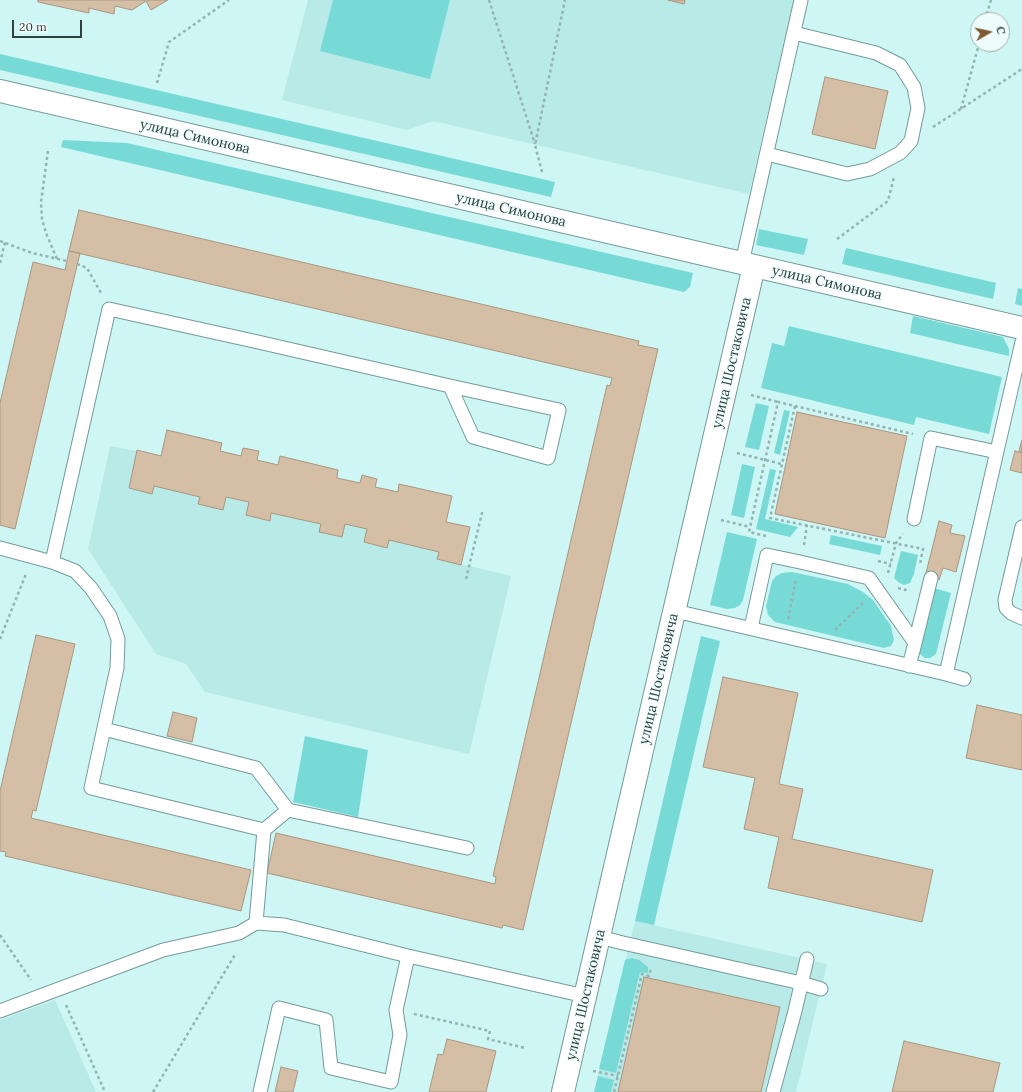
<!DOCTYPE html>
<html>
<head>
<meta charset="utf-8">
<style>
  body { margin:0 }
  #map { position:relative; width:1022px; height:1092px; overflow:hidden; background:#cdf6f4; font-family:Lora,serif }
  canvas { display:block }
  .north { position:absolute; left:970px; top:12px; width:40px; height:40px; box-sizing:border-box; background:#eefdfc; border:1px solid #a2b1b0; border-radius:50%; rotate:81deg; font-size:11px; font-weight:700; line-height:16px; text-align:center; color:#30403f }
  .north::after { content:''; display:block; margin:auto; width:14px; height:18px; background:#7b5a31; clip-path:polygon(50% 0,100% 100%,50% 72%,0 100%) }
  .scale { position:absolute; left:12px; top:20px; width:70px; height:18px; box-sizing:border-box; border:2px solid #30403f; border-top:0; padding-left:5px; font-size:12px; line-height:14px; white-space:nowrap; color:#30403f; -webkit-text-stroke:3px #eefdfc; paint-order:stroke }
</style>
</head>
<body>
<div id="map">
<canvas width="1022" height="1092"></canvas>
<div class="north">С</div>
<div class="scale">20 m</div>
</div>
<script>
const context = document.querySelector('canvas').getContext('2d');
context.lineJoin = 'round';
function fill(path, color) { context.fillStyle = color; context.fill(path, 'evenodd'); }
const poly = rows => new Path2D(rows.map(r => 'M' + r).join(''));
function stroke(path, color, width, dash) { context.strokeStyle = color; context.lineWidth = width; context.lineCap = dash ? 'butt' : 'round'; context.setLineDash(dash || []); context.stroke(path); }
function label(font, color, halo, rows, align = 'center') {
  context.font = font + ' Lora,serif'; context.lineWidth = 3; context.setLineDash([]); context.textBaseline = 'middle'; context.strokeStyle = halo; context.fillStyle = color; for (const [text, x, y, turn = 0] of rows) {
    context.save(); context.translate(x, y); context.rotate((+turn || 0) * Math.PI / 180); context.textAlign = isNaN(turn) ? turn : align; if (halo) context.strokeText(text, 0, 0); context.fillText(text, 0, 0); context.restore();
  }
}
const built = poly([
  [308,0,794,0,749,194,433,121,407,130,282,100],
  [167,430,222,443,220,451,241,456,243,448,259,451,257,460,278,465,280,456,338,470,337,478,360,483,362,475,377,479,375,487,397,492,399,484,452,496,446,522,470,527,461,564,511,576,469,754,205,692,186,664,156,654,88,549,110,446,161,456],
  [635,921,827,964,796,1092,594,1092],
  [55,1000,96,1092,0,1092,0,1020]
]);
const green = poly([
  [333,0,450,0,430,79,320,51],
  [0,54,555,182,551,197,0,70],
  [63,140,127,143,693,273,690,287,684,292,61,147],
  [759,229,808,239,804,255,756,245],
  [846,248,996,283,993,299,842,264],
  [1018,288,1022,289,1022,306,1015,304],
  [913,316,1003,337,1009,349,1009,356,910,333],
  [789,326,1002,377,989,434,916,417,914,425,761,388,772,343,784,346],
  [756,403,769,406,759,450,745,447],
  [784,410,790,411,780,455,774,453],
  [742,464,755,467,744,518,731,515],
  [770,469,776,470,765,519,798,527,790,537,756,529],
  [727,532,757,539,743,600,740,605,735,608,727,609,710,605],
  [831,535,882,546,880,555,829,544],
  [901,551,918,555,914,574,910,583,904,585,898,582,894,578],
  [792,572,848,584,863,592,873,600,891,626,894,640,891,646,884,648,775,622,768,615,766,606,772,581,776,576,782,573],
  [934,588,951,593,936,654,930,658,925,658,920,654,919,648],
  [701,636,720,641,654,925,635,921],
  [305,736,368,750,358,817,293,802],
  [632,958,639,960,648,967,648,973,640,972,616,1073,599,1069,625,960],
  [598,1076,614,1080,611,1092,594,1092]
]);
const building = poly([
  [38,0,168,0,151,10,146,1,132,10,115,6,114,14,89,8,89,13,38,2,38,0],
  [668,0,685,0,684,4,668,0],
  [825,77,888,91,875,149,812,134,825,77],
  [79,210,639,341,638,345,658,349,523,930,503,925,502,928,267,873,276,833,495,884,496,877,493,876,607,385,610,386,612,378,69,251,79,210],
  [69,251,80,253,15,529,0,525,0,403,33,262,65,270,69,251],
  [797,412,907,436,885,538,775,514,797,412],
  [167,430,222,443,220,451,241,456,243,448,259,451,257,460,278,465,280,456,338,470,337,478,360,483,362,475,377,479,375,487,398,492,399,484,452,496,446,522,470,527,461,565,437,559,439,552,389,540,387,548,364,542,367,529,345,524,342,537,319,532,321,524,271,513,270,521,246,515,249,502,226,497,223,510,198,504,200,497,154,486,152,494,129,488,137,450,161,456,167,430],
  [1022,440,1022,452,1019,451,1022,440],
  [1015,451,1022,453,1022,473,1010,470,1015,451],
  [939,521,952,525,950,533,965,536,956,572,943,568,939,580,925,577,939,521],
  [36,635,75,644,36,811,33,810,31,818,251,870,241,911,5,856,6,852,0,851,0,791,36,635],
  [723,677,798,693,779,784,803,789,792,839,933,870,922,922,768,888,779,837,744,829,755,778,703,767,723,677],
  [977,705,1022,715,1022,770,966,758,977,705],
  [173,712,197,718,192,742,167,736,173,712],
  [644,977,780,1007,761,1092,618,1092,644,977],
  [447,1039,496,1051,486,1092,429,1092,438,1054,443,1055,447,1039],
  [904,1041,1000,1063,993,1092,892,1092,904,1041],
  [281,1067,298,1071,293,1092,275,1092,281,1067]
]);
const path = poly([
  [489,0,535,144],
  [985,20,991,0],
  [157,83,169,42,229,0],
  [961,109,979,44],
  [933,127,1022,69],
  [48,151,41,202,42,219,46,233,57,259],
  [542,172,535,145,565,0],
  [837,239,888,201,894,177],
  [0,241,32,253,67,261],
  [0,263,5,242],
  [77,264,87,268,101,293],
  [751,395,778,402],
  [795,406,770,518,923,549,920,564],
  [737,453,782,464],
  [721,520,750,527],
  [766,536,749,532,778,402,913,434],
  [804,545,807,525],
  [878,561,891,564],
  [888,573,896,543,903,534],
  [466,579,483,509],
  [898,588,905,590,909,588],
  [788,619,796,579],
  [835,630,863,603],
  [0,639,26,574],
  [0,935,31,980],
  [66,1005,105,1092],
  [414,1014,490,1031,488,1039,525,1048],
  [593,1071,618,1076],
  [153,1092,236,953],
  [614,1092,642,974,649,976,651,968]
]);
const service = poly([
  [767,154,847,174,870,169,900,153,911,141,918,108,914,87,900,65,876,53,794,33],
  [742,263,801,0],
  [914,519,931,438,997,452],
  [1022,527,1005,600,1006,608,1011,613,1022,618],
  [0,548,52,562,75,571,91,588,110,616,118,639,117,668,91,788,264,830],
  [52,562,109,309,258,342,450,386,559,410,548,458,473,437,450,386],
  [675,611,946,674,1022,342],
  [751,628,767,555,800,562,869,578,915,643,909,666],
  [915,643,931,578],
  [946,674,964,679],
  [104,729,256,768,288,810],
  [256,923,264,830,288,810,467,848],
  [599,937,623,943,801,983,821,989],
  [0,1011,163,950,239,933,256,923,284,925,408,956,585,996],
  [260,1092,279,1008,326,1020,331,1068,391,1082,400,1035,396,1010,408,956],
  [773,1092,795,1011,807,959]
]);
const minor = poly([
  [0,91,1022,328],
  [563,1092,754,266]
]);
const streetNames = [
  ["улица Симонова",195,137,13],
  ["улица Симонова",511,210,13],
  ["улица Симонова",827,283,13],
  ["улица Шостаковича",732,363,-77],
  ["улица Шостаковича",659,679,-77],
  ["улица Шостаковича",586,995,-77]
];
fill(built, '#b8eae8');
fill(green, '#78dad7');
fill(building, '#d4bea6');
stroke(building, '#ab967e', 1);
stroke(service, '#759b99', 15);
stroke(minor, '#759b99', 24);
stroke(path, '#94b4b2', 2.5, [3, 3]);
stroke(service, '#fff', 13);
stroke(minor, '#fff', 22);
label('14px', '#30403f', '#eefdfc', streetNames);
</script>
</body>
</html>
